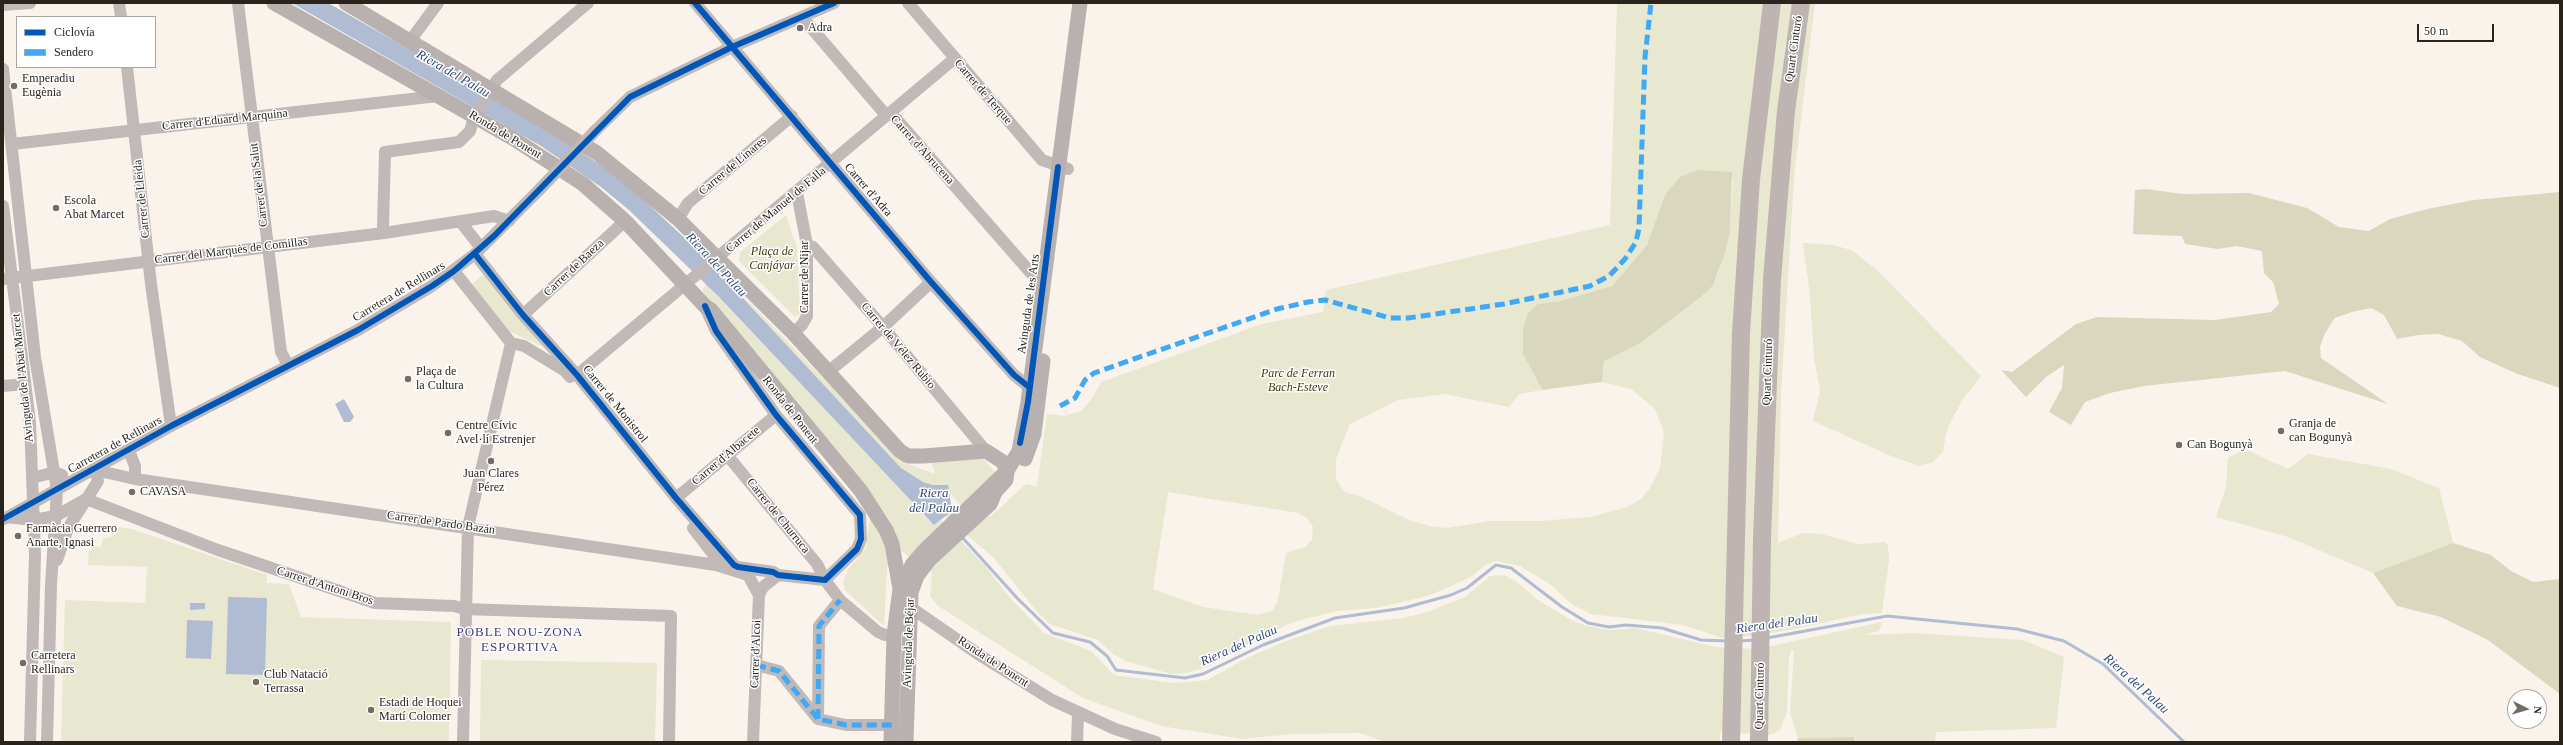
<!DOCTYPE html>
<html>
<head>
<meta charset="utf-8">
<style>
  body { margin:0 }
  #map { position:relative; width:2563px; height:745px; overflow:hidden; background:#f9f3ec; font-family:"Times New Roman",serif }
  canvas { display:block }
  .frame { position:absolute; inset:0; border:4px solid #29231b; pointer-events:none }
  .legend { position:absolute; left:16px; top:16px; width:140px; height:52px; box-sizing:border-box; background:#fff; border:1px solid #a9a7a4; margin:0; padding:5px 7px; list-style:none; font-size:12px; color:#29231b }
  .legend li { display:flex; align-items:center; gap:8px; height:20px }
  .legend b { width:20px; border:1px solid #a9a7a4 }
  .north { position:absolute; left:2507px; top:689px; width:40px; height:40px; box-sizing:border-box; background:#fff; border:1px solid #a9a7a4; border-radius:50%; rotate:95deg; font-size:11px; font-weight:700; line-height:16px; text-align:center; color:#29231b }
  .north::after { content:''; display:block; margin:auto; width:14px; height:18px; background:#726c64; clip-path:polygon(50% 0,100% 100%,50% 72%,0 100%) }
  .scale { position:absolute; left:2417px; top:24px; width:77px; height:18px; box-sizing:border-box; border:2px solid #29231b; border-top:0; padding-left:5px; font-size:12px; line-height:14px; white-space:nowrap; color:#29231b; -webkit-text-stroke:3px #fff; paint-order:stroke }
</style>
</head>
<body>
<div id="map">
<canvas width="2563" height="745"></canvas>
<div class="frame"></div>
<ul class="legend">
<li><b style="height:5px;background:#0057b8"></b>Ciclovía</li>
<li><b style="height:5px;background:#3fa9f5"></b>Sendero</li>
</ul>
<div class="north">N</div>
<div class="scale">50 m</div>
</div>
<script>
const context = document.querySelector('canvas').getContext('2d');
context.lineJoin = 'round';
function fill(path, color) { context.fillStyle = color; context.fill(path, 'evenodd'); }
const poly = rows => new Path2D(rows.map(r => 'M' + r).join(''));
function stroke(path, color, width, dash) { context.strokeStyle = color; context.lineWidth = width; context.lineCap = dash ? 'butt' : 'round'; context.setLineDash(dash || []); context.stroke(path); }
function label(font, color, halo, rows, align = 'center') {
  context.font = font + ' "Times New Roman",serif'; context.lineWidth = 3; context.setLineDash([]); context.textBaseline = 'middle'; context.strokeStyle = halo; context.fillStyle = color; for (const [text, x, y, turn = 0] of rows) {
    context.save(); context.translate(x, y); context.rotate((+turn || 0) * Math.PI / 180); context.textAlign = isNaN(turn) ? turn : align; if (halo) context.strokeText(text, 0, 0); context.fillText(text, 0, 0); context.restore();
  }
}
const green = poly([
  [1617,3,1815,3,1794,177,1781,395,1778,543,1803,533,1821,534,1858,544,1885,542,1888,546,1889,560,1882,613,1863,614,1784,631,1726,639,1683,625,1591,614,1573,605,1551,585,1520,566,1496,561,1487,564,1469,578,1428,596,1376,608,1338,611,1304,619,1286,625,1204,668,1186,673,1171,674,1126,661,1113,654,1098,640,1050,624,1039,614,993,557,945,516,952,511,951,504,990,517,1026,484,1037,487,1047,414,1064,416,1081,411,1091,400,1101,382,1262,324,1323,312,1326,290,1610,225],
  [1733,178,1730,232,1717,277,1701,297,1639,344,1604,361,1602,382,1631,389,1655,409,1664,432,1660,468,1650,488,1641,499,1627,507,1591,517,1540,521,1490,521,1447,528,1430,526,1409,520,1360,496,1344,492,1336,478,1336,459,1350,424,1398,400,1445,394,1509,407,1519,394,1542,390,1523,354,1538,304,1560,301,1612,286,1647,245,1665,195],
  [1168,492,1299,513,1307,518,1313,527,1312,540,1305,547,1286,553,1278,600,1273,610,1258,615,1203,607,1153,589],
  [786,215,797,248,800,314,795,317,739,261,740,252],
  [1803,243,1833,245,1851,250,1876,269,1981,376,1963,399,1952,419,1946,433,1943,452,1933,462,1919,466,1891,456,1813,421,1820,390,1814,357,1810,296],
  [484,274,544,347,506,330,472,284],
  [706,284,934,525,941,520,986,567,1010,598,1044,633,1091,651,1114,675,1174,683,1207,680,1247,658,1286,641,1330,626,1403,618,1427,612,1465,597,1490,576,1504,575,1517,582,1535,598,1573,621,1587,626,1609,630,1635,628,1716,647,1758,649,1882,622,1879,631,1863,635,1915,633,2023,640,2064,657,2056,728,1936,732,1935,742,1854,742,1854,737,1798,738,1790,713,1794,651,1792,650,1789,657,1787,712,1780,730,1770,735,1720,732,1720,742,1384,742,1360,733,1290,734,1243,739,1161,726,1083,698,938,606,930,596,932,573,901,551,887,517,772,372,706,296,702,290],
  [734,286,905,463,935,474,932,463,982,458,995,472,990,480,969,500,961,505,949,492,947,485,933,485,923,482,901,468,773,330],
  [2245,449,2288,469,2308,454,2391,469,2439,488,2453,543,2373,573,2288,537,2216,517,2226,487,2228,458],
  [870,516,879,522,893,566,887,567,884,626,845,590,843,583,848,570,866,548],
  [109,526,132,529,267,575,267,583,289,584,301,617,451,622,449,742,61,742,65,600,145,603,147,567,88,565,89,551,92,550,92,546,101,547,103,539,113,536],
  [481,660,657,663,655,742,480,742]
]);
const forest = poly([
  [1698,170,1732,172,1730,232,1724,256,1713,285,1701,297,1639,344,1604,361,1602,382,1542,390,1523,354,1523,329,1528,313,1538,304,1560,301,1612,286,1647,245,1665,195,1680,177],
  [2147,189,2182,194,2249,193,2307,208,2339,227,2369,231,2390,219,2427,209,2474,200,2560,192,2560,388,2515,373,2480,357,2462,341,2438,334,2418,335,2397,339,2384,315,2371,308,2352,312,2335,318,2325,333,2320,347,2321,358,2388,404,2285,371,2144,386,2110,393,2085,402,2071,425,2049,412,2062,388,2064,365,2046,377,2026,397,2001,370,2012,372,2076,324,2097,317,2215,320,2271,312,2279,304,2273,282,2264,273,2262,251,2237,246,2218,249,2185,244,2182,236,2133,234,2135,190],
  [2453,543,2491,555,2511,571,2533,582,2560,579,2560,694,2488,640,2441,617,2397,606,2373,573],
  [1854,737,1854,742,1797,742,1798,738]
]);
const water = poly([
  [292,3,328,3,530,118,620,178,703,255,901,468,923,482,933,485,948,485,952,511,934,525,718,296,629,210,601,187,541,146],
  [344,399,354,417,350,422,344,422,335,404],
  [228,597,267,598,265,675,226,674],
  [190,603,205,603,205,609,190,610],
  [187,620,213,621,211,659,186,658]
]);
const stream = poly([
  [961,536,1018,599,1053,633,1090,642,1107,656,1116,670,1185,678,1203,674,1263,645,1335,618,1404,608,1451,595,1467,588,1496,565,1511,568,1562,607,1588,623,1609,627,1626,625,1662,628,1701,640,1728,641],
  [1767,638,1887,616,2017,629,2064,641,2103,664,2184,742],
  [1740,641,1754,640]
]);
const minor = poly([
  [119,3,121,17],
  [238,3,281,352,288,365],
  [695,3,931,282,1014,375,1029,387],
  [908,3,1042,160,1068,169],
  [3,5,30,3],
  [802,17,885,114,891,113,1030,272,1043,283],
  [410,41,438,3],
  [127,67,151,284,171,426],
  [3,69,35,357,57,490,51,585,47,742],
  [595,131,630,97,732,47,834,3],
  [12,144,438,96],
  [3,206,30,422,35,554,30,742],
  [678,219,688,203,792,116],
  [460,221,481,248],
  [384,233,383,226,385,152,459,142,470,131,474,117,497,80,588,3],
  [807,245,813,247,883,327,986,451],
  [475,254,523,315,577,375,676,498,734,565,738,567,773,572,778,575,825,580,857,549,861,539,860,515,776,415,716,331,705,307],
  [454,271,511,343,524,346,565,371,570,377],
  [3,279,384,233,494,216,509,221],
  [523,315,625,221],
  [793,333,802,325,807,316,807,245,797,193],
  [828,372,883,327,931,282],
  [577,375,954,59],
  [3,386,25,384],
  [129,451,135,466,135,479],
  [727,455,817,564,825,580,840,600,878,632,885,635,894,635],
  [95,470,135,479,716,565,748,575,759,595],
  [32,478,55,472,62,475],
  [676,498,776,415],
  [6,517,33,520,56,516,86,499,218,550,375,603,454,606,465,609,671,616,669,742],
  [4,519,171,426,358,330,432,286,475,254,541,188],
  [693,528,723,567],
  [57,560,68,528,98,481,95,470],
  [907,602,910,607,981,656,1052,700,1115,729,1156,742],
  [756,665,779,671,818,719,846,725,892,725],
  [818,719,819,626,840,600],
  [463,742,468,527,511,343],
  [753,742,759,595,763,587,778,575],
  [1077,742,1078,714]
]);
const major = poly([
  [274,3,514,139,583,184,625,221,705,306,711,310,861,491,886,530,892,544,900,589],
  [346,3,597,153,678,219,793,333,900,451,908,456,924,456,986,451,1003,462,1007,471,1006,480,995,492,990,504,929,560,917,576,911,592,906,742],
  [1025,459,1034,434,1043,361],
  [891,742,894,635,900,589,912,565,924,551,1007,471,1019,451,1028,402,1080,3]
]);
const highway = poly([
  [1731,742,1741,333,1751,179,1772,3],
  [1759,742,1762,539,1772,279,1786,111,1801,3]
]);
const minorBridge = poly([
  [541,188,595,131]
]);
const quiet = poly([
  [1060,406,1075,398,1085,380,1094,373,1277,309,1308,302,1325,300,1390,318,1408,318,1504,304,1590,286,1609,276,1625,259,1636,242,1639,228,1645,57,1651,3],
  [756,665,779,671,818,719,846,725,892,725],
  [818,719,819,626,840,600]
]);
const cycleway = poly([
  [695,3,931,282,1014,375,1029,387],
  [475,254,523,315,577,375,676,498,734,565,738,567,773,572,778,575,825,580,857,549,861,539,860,515,776,415,716,331,705,306],
  [1020,443,1028,402,1058,167],
  [3,519,171,426,358,330,432,286,454,271,494,236,630,97,732,47,834,3]
]);
const markers = [
  [800,28,4,"#726c64"],
  [14,86,4,"#726c64"],
  [56,208,4,"#726c64"],
  [408,379,4,"#726c64"],
  [2281,431,4,"#726c64"],
  [448,433,4,"#726c64"],
  [2179,445,4,"#726c64"],
  [491,461,4,"#726c64"],
  [132,492,4,"#726c64"],
  [18,536,4,"#726c64"],
  [23,663,4,"#726c64"],
  [256,682,4,"#726c64"],
  [371,710,4,"#726c64"]
];
const poiNames = [
  ["Adra",808,28],
  ["Emperadiu",22,79],
  ["Eugènia",22,93],
  ["Escola",64,201],
  ["Abat Marcet",64,215],
  ["Plaça de",416,372],
  ["la Cultura",416,386],
  ["Granja de",2289,424],
  ["can Bogunyà",2289,438],
  ["Centre Cívic",456,426],
  ["Avel·lí Estrenjer",456,440],
  ["Can Bogunyà",2187,445],
  ["Juan Clares",491,474,"center"],
  ["Pérez",491,488,"center"],
  ["CAVASA",140,492],
  ["Farmàcia Guerrero",26,529],
  ["Anarte, Ignasi",26,543],
  ["Carretera",31,656],
  ["Rellinars",31,670],
  ["Club Natació",264,675],
  ["Terrassa",264,689],
  ["Estadi de Hoquei",379,703],
  ["Martí Colomer",379,717]
];
const streetNames = [
  ["Quart Cinturó",1794,49,-82],
  ["Carrer de Terque",983,92,49],
  ["Carrer d'Eduard Marquina",225,120,-6],
  ["Ronda de Ponent",505,135,31],
  ["Carrer d'Abrucena",922,150,48],
  ["Carrer de Linares",733,166,-40],
  ["Carrer de la Salut",259,185,-97],
  ["Carrer d'Adra",868,190,49],
  ["Carrer de Lleida",142,199,-96],
  ["Carrer de Manuel de Falla",776,210,-40],
  ["Carrer del Marquès de Comillas",231,251,-7],
  ["Carrer de Baeza",574,268,-43],
  ["Carrer de Nijar",805,277,-90],
  ["Carretera de Rellinars",399,292,-31],
  ["Avinguda de les Arts",1029,304,-82],
  ["Carrer de Vélez Rubio",898,346,50],
  ["Quart Cinturó",1768,372,-88],
  ["Avinguda de l'Abat Marcet",23,378,-96],
  ["Carrer de Monistrol",615,404,51],
  ["Ronda de Ponent",790,410,52],
  ["Carretera de Rellinars",115,445,-29],
  ["Carrer d'Albacete",726,456,-40],
  ["Carrer de Churruca",778,516,51],
  ["Carrer de Pardo Bazán",441,523,8],
  ["Carrer d'Antoni Bros",325,586,18],
  ["Avinguda de Béjar",909,643,-88],
  ["Carrer d'Alcoi",756,654,-88],
  ["Ronda de Ponent",993,662,33],
  ["Quart Cinturó",1760,696,-89]
];
const parkNames = [
  ["Plaça de",772,252],
  ["Canjáyar",772,266],
  ["Parc de Ferran",1298,374],
  ["Bach-Esteve",1298,388]
];
const waterNames = [
  ["Riera del Palau",453,74,30],
  ["Riera del Palau",716,265,47],
  ["Riera",934,494],
  ["del Palau",934,509],
  ["Riera del Palau",1777,624,-8],
  ["Riera del Palau",1239,646,-24],
  ["Riera del Palau",2136,684,42]
];
const neighbourhoodNames = [
  ["POBLE NOU-ZONA",520,633],
  ["ESPORTIVA",520,648]
];
fill(green, '#e8e7cf');
fill(forest, '#d9d8be');
fill(water, '#b0bcd2');
stroke(stream, '#b0bcd2', 3);
stroke(minor, '#c0b9b8', 12);
stroke(major, '#b8b1af', 15);
stroke(highway, '#beb5b3', 18);
stroke(minorBridge, '#c0b9b8', 12);
stroke(quiet, '#3fa9f5', 5, [10, 5]);
stroke(cycleway, '#0057b8', 6);
for (const [x, y, r, color] of markers) { const dot = new Path2D(); dot.arc(x, y, r, 0, 2 * Math.PI); context.fillStyle = color; context.fill(dot); stroke(dot, '#fff', 1.5); }
label('12px', '#29231b', '#fff', poiNames, 'left');
label('12px', '#29231b', '#fff', streetNames);
label('italic 12px', '#3a3c0b', '#fff', parkNames);
label('italic 13px', '#304a79', '#fff', waterNames);
context.letterSpacing = '1px';
label('13px', '#3f3b78', '#fff', neighbourhoodNames);
context.letterSpacing = '0px';
</script>
</body>
</html>
